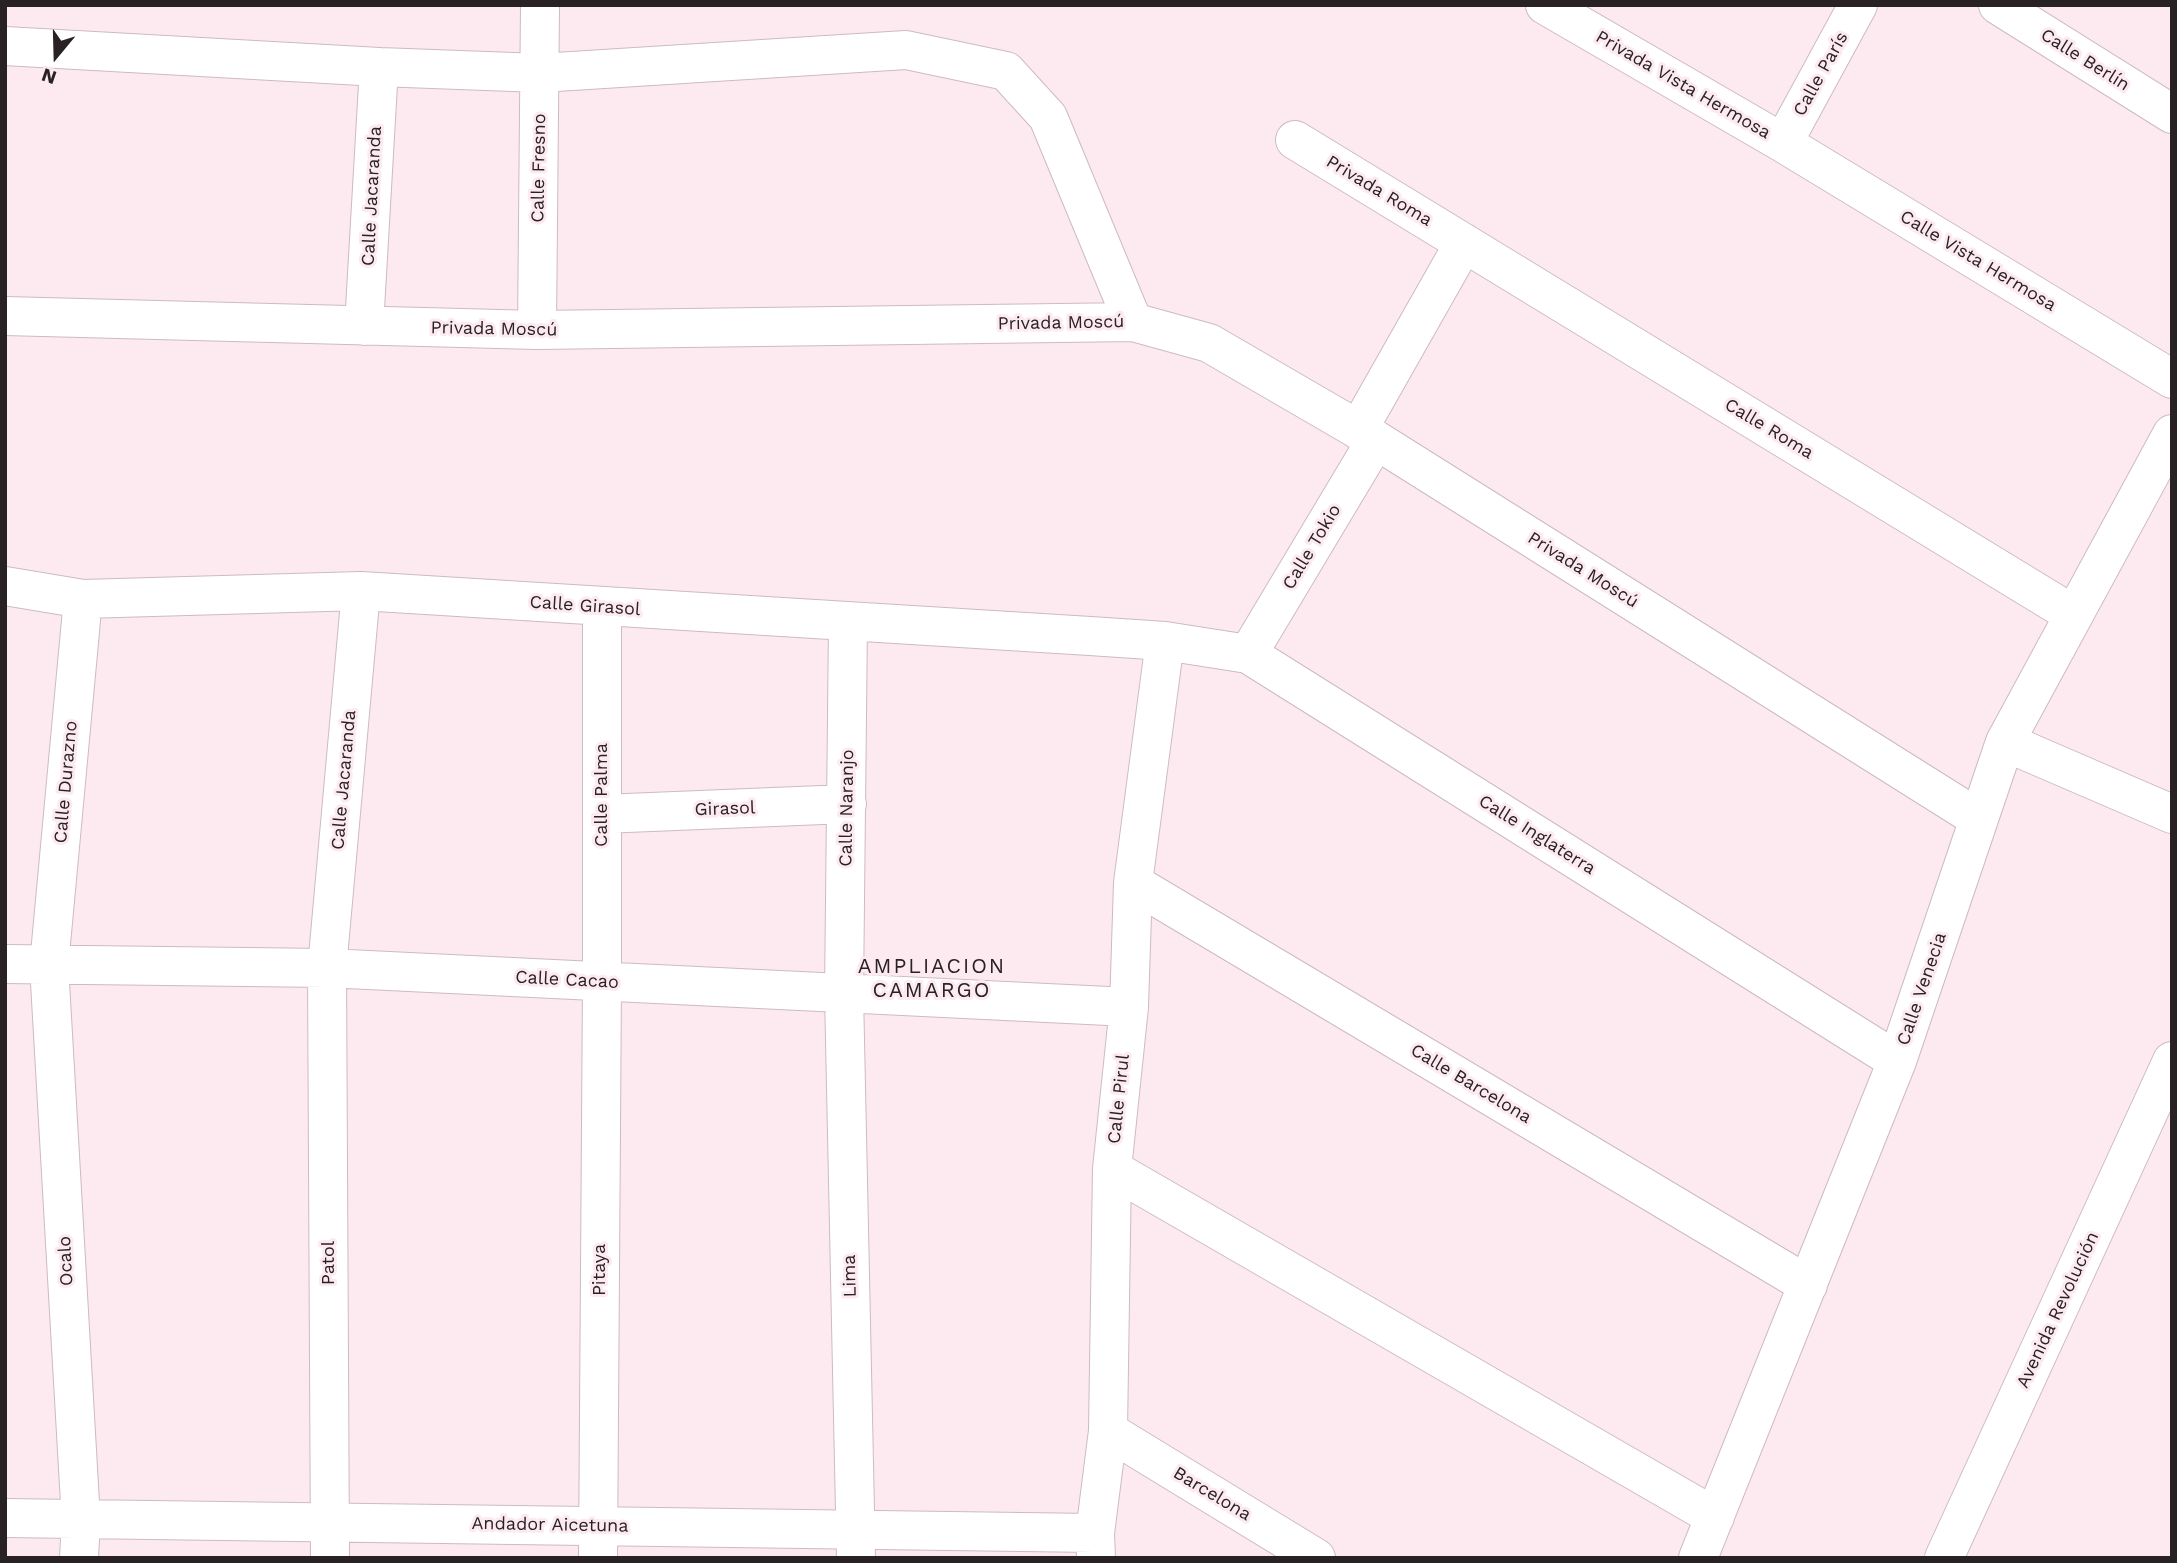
<!DOCTYPE html>
<html>
<head>
<meta charset="utf-8">
<style>
  body { margin:0 }
  #map { position:relative; width:2177px; height:1563px; overflow:hidden; background:#fceaf0; font-family:"Work Sans",sans-serif }
  canvas { display:block }
  .frame { position:absolute; inset:0; border:7px solid #292225; pointer-events:none }
  .north { position:absolute; left:21px; top:21px; width:70px; height:70px; -webkit-text-stroke:5px #fceaf0; paint-order:stroke; rotate:199deg; font-size:19px; font-weight:700; line-height:28px; text-align:center; color:#292225 }
  .north::after { content:''; display:block; margin:auto; width:24px; height:32px; background:#292225; clip-path:polygon(50% 0,100% 100%,50% 72%,0 100%) }
</style>
</head>
<body>
<div id="map">
<canvas width="2177" height="1563"></canvas>
<div class="frame"></div>
<div class="north">N</div>
</div>
<script>
const context = document.querySelector('canvas').getContext('2d');
context.lineJoin = 'round';
const poly = rows => new Path2D(rows.map(r => 'M' + r).join(''));
function stroke(path, color, width, dash) { context.strokeStyle = color; context.lineWidth = width; context.lineCap = dash ? 'butt' : 'round'; context.setLineDash(dash || []); context.stroke(path); }
function label(font, color, halo, rows, align = 'center') {
  context.font = font + ' "Work Sans",sans-serif'; context.lineWidth = 6; context.setLineDash([]); context.textBaseline = 'middle'; context.strokeStyle = halo; context.fillStyle = color; for (const [text, x, y, turn = 0] of rows) {
    context.save(); context.translate(x, y); context.rotate((+turn || 0) * Math.PI / 180); context.textAlign = isNaN(turn) ? turn : align; if (halo) context.strokeText(text, 0, 0); context.fillText(text, 0, 0); context.restore();
  }
}
const minor = poly([
  [1545,5,1783,143,2172,379],
  [1998,5,2172,114],
  [5,46,379,67,540,73,906,50,1006,71,1048,117,1133,322],
  [1295,140,2074,615],
  [1783,143,1858,5],
  [5,316,537,330,1133,322,1209,343,1376,440,1979,819],
  [364,326,379,67],
  [537,330,540,5],
  [1358,430,1464,243],
  [5,586,83,599,361,591,1090,636,1165,641,1248,654,1897,1061],
  [848,622,844,993,856,1558],
  [1248,654,1376,440],
  [2005,742,2172,814],
  [602,814,847,804],
  [1133,883,1808,1285],
  [5,964,327,968,1129,1007],
  [1112,1169,1715,1517],
  [1108,1431,1316,1558],
  [5,1518,1095,1533],
  [79,1558,81,1520,49,965,83,599],
  [330,1558,327,968,361,591],
  [598,1558,602,982,602,607],
  [1096,1558,1095,1533,1108,1431,1112,1169,1129,1007,1133,883,1165,641],
  [1698,1558,1897,1061,2005,742,2172,434]
]);
const secondary = poly([
  [1944,1558,2172,1061]
]);
const streetNames = [
  ["Calle Berlín",2085,60,32],
  ["Calle París",1821,74,-61],
  ["Privada Vista Hermosa",1683,85,30],
  ["Calle Fresno",539,168,-89],
  ["Privada Roma",1379,191,31],
  ["Calle Jacaranda",372,196,-87],
  ["Calle Vista Hermosa",1978,261,31],
  ["Privada Moscú",1061,323,-1],
  ["Privada Moscú",494,329,1],
  ["Calle Roma",1769,429,31],
  ["Calle Tokio",1312,547,-59],
  ["Privada Moscú",1583,570,32],
  ["Calle Girasol",585,606,4],
  ["Calle Jacaranda",344,780,-85],
  ["Calle Durazno",66,782,-85],
  ["Calle Palma",602,795,-90],
  ["Calle Naranjo",847,808,-89],
  ["Girasol",725,809,-2],
  ["Calle Inglaterra",1537,835,32],
  ["Calle Cacao",567,980,3],
  ["Calle Venecia",1922,989,-71],
  ["Calle Barcelona",1471,1084,31],
  ["Calle Pirul",1119,1099,-84],
  ["Ocalo",66,1261,-93],
  ["Patol",329,1263,-90],
  ["Pitaya",600,1270,-90],
  ["Lima",850,1276,-91],
  ["Avenida Revolución",2058,1310,-65],
  ["Barcelona",1212,1494,31],
  ["Andador Aicetuna",550,1525,1]
];
const quarterNames = [
  ["AMPLIACION",932,967],
  ["CAMARGO",932,991]
];
stroke(minor, '#cdbbc2', 40);
stroke(secondary, '#cdbbc2', 40);
stroke(minor, '#fff', 38);
stroke(secondary, '#fff', 38);
label('18px', '#292225', '#fceaf0', streetNames);
context.letterSpacing = '2px';
label('21px', '#292225', '#fceaf0', quarterNames);
context.letterSpacing = '0px';
</script>
</body>
</html>
